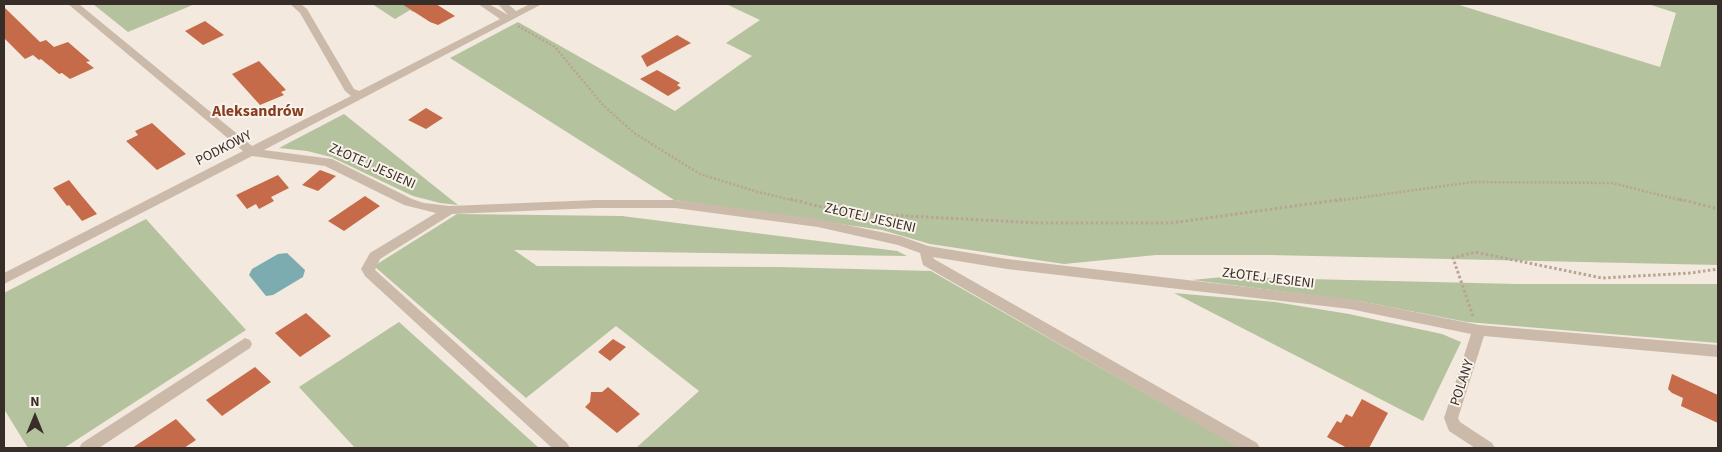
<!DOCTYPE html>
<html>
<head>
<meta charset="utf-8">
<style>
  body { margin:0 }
  #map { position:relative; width:1722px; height:452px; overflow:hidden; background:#f3e9de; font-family:"Source Sans 3",sans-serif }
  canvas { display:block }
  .frame { position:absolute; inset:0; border:5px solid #382e29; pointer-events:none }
  .north { position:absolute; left:10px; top:392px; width:50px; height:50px; -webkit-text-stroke:4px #faf3eb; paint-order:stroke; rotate:0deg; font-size:14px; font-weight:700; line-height:20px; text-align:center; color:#382e29 }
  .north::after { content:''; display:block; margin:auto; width:18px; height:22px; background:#382e29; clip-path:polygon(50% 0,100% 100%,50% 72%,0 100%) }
</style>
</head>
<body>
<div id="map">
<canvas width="1722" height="452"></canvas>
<div class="frame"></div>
<div class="north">N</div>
</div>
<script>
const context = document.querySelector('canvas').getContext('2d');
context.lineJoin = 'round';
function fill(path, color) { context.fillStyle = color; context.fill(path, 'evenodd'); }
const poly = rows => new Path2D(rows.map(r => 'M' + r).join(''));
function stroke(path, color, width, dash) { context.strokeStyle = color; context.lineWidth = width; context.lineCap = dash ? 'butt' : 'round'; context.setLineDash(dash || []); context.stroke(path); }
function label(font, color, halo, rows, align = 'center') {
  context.font = font + ' "Source Sans 3",sans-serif'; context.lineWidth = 4; context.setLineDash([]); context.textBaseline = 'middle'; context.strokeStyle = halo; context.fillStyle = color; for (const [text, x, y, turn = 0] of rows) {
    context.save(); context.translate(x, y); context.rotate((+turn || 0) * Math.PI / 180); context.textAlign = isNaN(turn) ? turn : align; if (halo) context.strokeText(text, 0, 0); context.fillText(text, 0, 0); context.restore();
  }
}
const green = poly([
  [93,4,195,4,128,32],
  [372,4,432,4,413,12,410,10,395,19],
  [726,4,1456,4,1660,67,1676,13,1648,4,1718,4,1718,265,1269,255,1156,255,1064,264,930,244,882,230,674,200,450,58,518,22,675,111,752,56,726,43,760,20],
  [344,114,458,205,440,203,413,196,331,157,307,151,279,148],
  [457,214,622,216,897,251,907,256,514,250,537,266,779,267,931,271,1241,448,636,448,699,391,616,326,526,398,374,266],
  [146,219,246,330,64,448,28,448,4,409,4,293],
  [1223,277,1517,284,1718,284,1718,343,1467,322,1359,301,1192,280],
  [1174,293,1275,302,1349,314,1442,334,1461,342,1423,421],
  [399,322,539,448,355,448,299,387]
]);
const water = poly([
  [287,253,305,270,303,277,273,295,266,296,249,275,252,269,278,254]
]);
const building = poly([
  [402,4,436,4,455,16,438,25,430,22],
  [4,7,40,42,46,40,54,47,68,42,90,61,86,62,94,68,70,79,62,73,59,74,41,59,39,60,33,55,25,59,4,38],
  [205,21,224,35,203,45,185,31],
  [677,35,691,43,647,67,641,56],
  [259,61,286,90,281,92,284,95,260,105,232,74],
  [657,70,680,83,677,85,681,88,668,96,640,79],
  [426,108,443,118,426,129,408,120],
  [152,123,186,154,157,170,126,141,138,135,135,131],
  [320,170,336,176,318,191,302,185],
  [278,175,289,188,271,197,274,201,259,209,256,204,247,209,236,195],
  [69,180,81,195,97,214,82,221,69,205,67,206,53,188],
  [365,196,380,206,344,231,328,221],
  [306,313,331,336,300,357,275,333],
  [613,339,626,347,610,361,598,352],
  [255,367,271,382,222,416,206,400],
  [1672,374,1718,395,1718,423,1681,406,1683,398,1672,393,1668,389],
  [608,387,640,414,617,433,585,407,590,402,591,392,602,392],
  [1362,399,1388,413,1369,448,1347,448,1327,437,1337,421,1341,423,1346,414,1352,417],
  [176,419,196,440,184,448,132,448]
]);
const pathFar1 = poly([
  [518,26,555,47,603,105,634,133,700,174,758,192,796,201],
  [1336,201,1473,182,1612,183,1684,201]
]);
const path = poly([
  [790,199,865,218],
  [1679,199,1718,209],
  [851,213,1039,223,1171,223,1345,199],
  [1473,316,1453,258,1475,252,1602,278,1691,273,1718,269]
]);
const minor = poly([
  [68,4,79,4,252,146,351,96,345,91,300,13,290,4,301,4,307,9,354,89,359,91,500,19,478,4,489,4,508,15,498,4,508,4,516,11,530,4,542,4,264,150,332,159,412,199,424,203,450,206,596,200,675,200,818,219,900,236,928,246,1007,259,1350,299,1479,325,1718,345,1718,357,1484,336,1458,418,1460,422,1492,443,1495,448,1475,448,1449,431,1444,418,1471,334,1350,309,1007,269,933,257,934,259,1257,443,1260,448,1239,448,923,265,920,253,898,245,818,227,675,208,596,208,452,214,380,259,375,270,567,443,570,448,552,448,365,276,361,269,370,253,436,213,404,205,325,166,252,156,4,284,4,273,243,151,68,4],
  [245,338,250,340,252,344,250,348,99,448,79,448,82,443,245,338]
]);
const streetNames = [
  ["PODKOWY",224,149,-27],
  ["ZŁOTEJ JESIENI",372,167,24],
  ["ZŁOTEJ JESIENI",870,219,13],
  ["ZŁOTEJ JESIENI",1268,279,7],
  ["POLANY",1463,383,-72]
];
const quarterNames = [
  ["Aleksandrów",258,112]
];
fill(green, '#b5c29e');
fill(water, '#7dacb0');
fill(building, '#c66b49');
stroke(pathFar1, '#b7a494', 2.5, [2, 2]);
stroke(path, '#b7a494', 3, [2.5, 2.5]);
fill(minor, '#cbbaaa');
label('14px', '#382e29', '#faf3eb', streetNames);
label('bold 16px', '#873d22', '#faf3eb', quarterNames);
</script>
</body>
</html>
